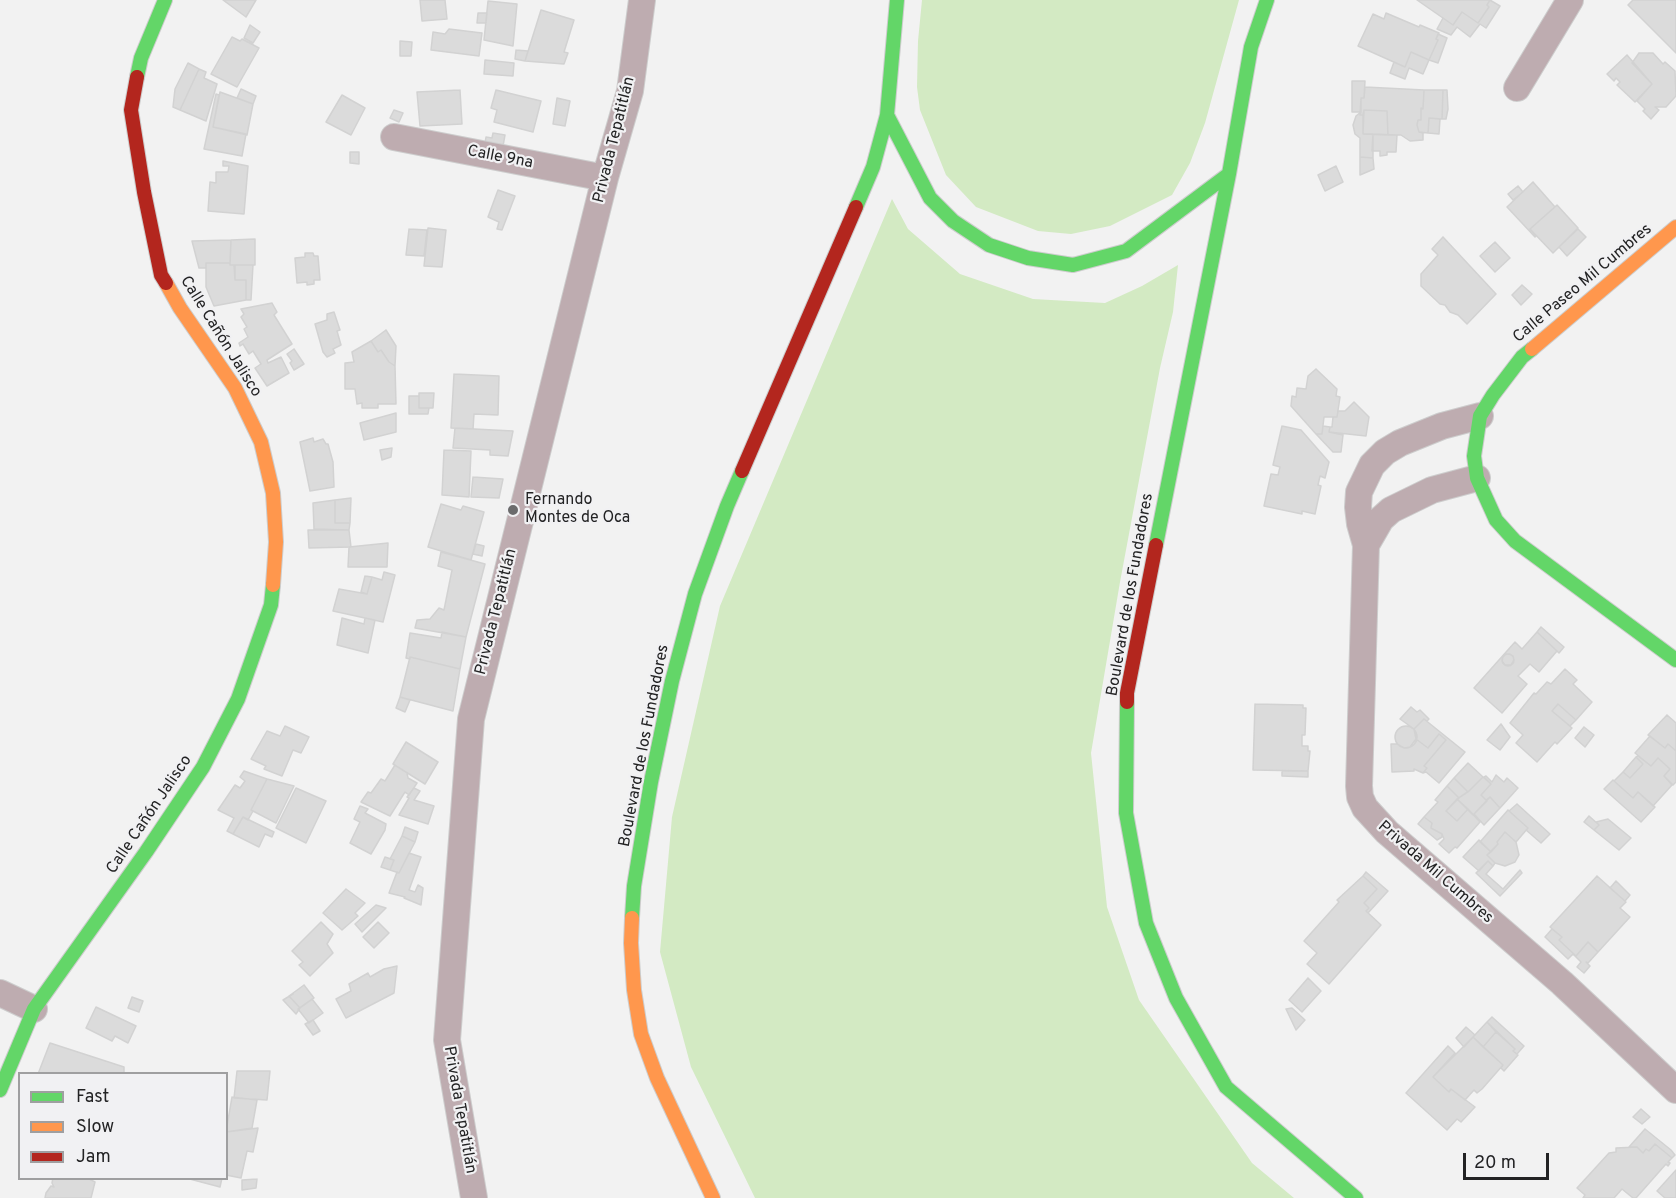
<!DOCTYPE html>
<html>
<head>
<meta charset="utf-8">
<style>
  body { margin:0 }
  #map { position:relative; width:1676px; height:1198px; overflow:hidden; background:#f2f2f2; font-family:Overpass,sans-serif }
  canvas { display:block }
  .legend { position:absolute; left:18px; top:1072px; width:210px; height:108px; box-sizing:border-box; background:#f1f1f3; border:2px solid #9f9fa0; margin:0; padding:8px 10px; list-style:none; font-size:18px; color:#232324 }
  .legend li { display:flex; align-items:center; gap:12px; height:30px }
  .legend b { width:30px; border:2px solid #9f9fa0 }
  .scale { position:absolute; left:1463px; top:1153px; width:86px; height:27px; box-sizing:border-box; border:3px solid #232324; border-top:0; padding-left:8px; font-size:18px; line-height:21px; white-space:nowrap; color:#232324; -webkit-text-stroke:4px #f1f1f3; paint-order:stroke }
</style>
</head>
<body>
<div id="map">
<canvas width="1676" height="1198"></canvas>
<ul class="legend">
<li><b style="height:8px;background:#63d668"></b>Fast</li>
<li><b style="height:8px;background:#ff974d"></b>Slow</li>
<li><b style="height:8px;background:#b3261e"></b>Jam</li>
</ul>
<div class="scale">20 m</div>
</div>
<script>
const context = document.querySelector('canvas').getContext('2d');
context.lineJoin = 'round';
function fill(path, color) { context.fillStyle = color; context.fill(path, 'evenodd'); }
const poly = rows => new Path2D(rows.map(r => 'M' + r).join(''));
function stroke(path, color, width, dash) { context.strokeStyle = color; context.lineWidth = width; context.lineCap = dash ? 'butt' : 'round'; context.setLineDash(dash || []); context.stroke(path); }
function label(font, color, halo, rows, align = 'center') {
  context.font = font + ' Overpass,sans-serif'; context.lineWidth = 4.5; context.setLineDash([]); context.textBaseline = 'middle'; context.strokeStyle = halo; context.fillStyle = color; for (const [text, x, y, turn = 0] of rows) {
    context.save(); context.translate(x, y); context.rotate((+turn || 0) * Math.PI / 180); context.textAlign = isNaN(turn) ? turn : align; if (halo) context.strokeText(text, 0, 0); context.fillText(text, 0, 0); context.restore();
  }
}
const green = poly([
  [922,0,1239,0,1205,123,1190,163,1172,195,1110,226,1071,234,1038,231,976,207,946,175,920,110,917,87,918,41],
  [892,199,908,229,960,274,1033,299,1105,303,1142,286,1178,265,1173,312,1160,368,1120,582,1091,753,1107,907,1139,1000,1252,1163,1294,1198,755,1198,691,1067,660,952,672,817,720,606]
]);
const building = poly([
  [223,0,256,0,246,17,223,0],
  [420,0,445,0,447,19,422,21,420,0],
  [1417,0,1490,0,1487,5,1489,7,1478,23,1462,12,1453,25,1417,0],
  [1490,0,1500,6,1486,28,1480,24,1470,37,1457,27,1451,35,1437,29,1443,18,1453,25,1462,12,1478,23,1489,7,1487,5,1490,0],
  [1633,0,1676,0,1676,53,1628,5,1633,0],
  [488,1,517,4,513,46,484,40,488,1],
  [541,10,574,20,564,52,568,53,564,64,525,61,541,10],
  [478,13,487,13,486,23,477,23,478,13],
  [1386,13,1419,27,1420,25,1439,33,1436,39,1438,40,1429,60,1411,52,1405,67,1358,46,1373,14,1384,19,1386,13],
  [250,25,260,32,253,43,244,38,250,25],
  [449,29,482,33,479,56,431,50,433,32,445,34,449,29],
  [1438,34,1447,38,1438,63,1429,60,1438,40,1436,39,1438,34],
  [232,37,240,41,242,39,259,48,237,87,211,74,232,37],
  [400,41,412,42,411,56,400,56,400,41],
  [516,50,528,51,525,61,515,59,516,50],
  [1411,52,1429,60,1423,74,1409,68,1405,79,1390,73,1394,62,1405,67,1411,52],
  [1639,53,1653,53,1663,64,1665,62,1675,71,1676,96,1666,107,1655,107,1659,110,1651,119,1643,111,1645,109,1637,101,1652,84,1632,63,1639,53],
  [1627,55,1652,84,1635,102,1617,85,1620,82,1616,78,1614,81,1607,74,1627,55],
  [485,60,514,63,513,76,484,74,485,60],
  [188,63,199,69,180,110,173,107,175,89,188,63],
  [199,69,206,72,204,78,217,84,206,121,180,110,199,69],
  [1352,81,1365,81,1364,98,1361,98,1361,112,1352,112,1352,81],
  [1365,87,1424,90,1423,109,1421,108,1421,120,1418,120,1417,125,1419,132,1423,133,1423,140,1410,141,1401,135,1388,135,1387,111,1364,110,1363,115,1360,115,1361,98,1364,98,1365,87],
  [241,89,256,96,253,104,237,98,241,89],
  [460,90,462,124,420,126,417,92,460,90],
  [496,90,541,101,533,132,494,122,497,110,491,108,496,90],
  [1424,90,1443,90,1442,119,1429,118,1428,133,1419,132,1417,125,1418,120,1421,120,1421,108,1423,109,1424,90],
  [1443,90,1447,90,1448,109,1446,119,1442,119,1443,90],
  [220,92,253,104,247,135,213,127,220,92],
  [216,94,219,95,213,127,246,134,242,156,204,149,216,94],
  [342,95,365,108,351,135,326,122,342,95],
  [557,98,570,101,565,126,553,124,557,98],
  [394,110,403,113,399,122,390,118,394,110],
  [1364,110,1387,111,1388,135,1363,134,1364,110],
  [1361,112,1360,115,1363,115,1363,134,1373,134,1373,158,1360,157,1360,138,1355,134,1353,125,1356,116,1361,112],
  [1429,118,1440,119,1439,134,1428,133,1429,118],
  [493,133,505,135,503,146,485,143,486,137,492,138,493,133],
  [1373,134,1397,135,1396,152,1387,152,1387,155,1380,156,1380,151,1372,151,1373,134],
  [350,152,359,152,359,164,350,163,350,152],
  [1360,157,1373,158,1374,169,1360,175,1360,157],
  [223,161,248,166,244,214,208,211,210,182,216,183,216,172,228,172,229,166,223,166,223,161],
  [1336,166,1343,182,1325,191,1318,175,1336,166],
  [1533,182,1555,207,1530,229,1536,236,1535,237,1507,207,1533,182],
  [1518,186,1523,192,1513,200,1508,194,1518,186],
  [498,190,515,196,502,230,497,229,499,222,488,217,498,190],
  [1557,205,1578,228,1553,253,1530,229,1557,205],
  [428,228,446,230,442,267,424,266,428,228],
  [409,229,427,230,424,256,406,255,409,229],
  [1578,229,1586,237,1567,256,1559,247,1578,229],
  [1443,237,1496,294,1467,324,1458,315,1450,312,1445,305,1440,304,1421,286,1421,274,1438,255,1432,249,1443,237],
  [255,239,255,265,230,265,231,240,255,239],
  [231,240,230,263,206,263,206,268,199,268,192,241,231,240],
  [1495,242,1510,258,1495,272,1480,256,1495,242],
  [305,253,313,253,314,256,318,256,320,280,314,280,314,284,307,285,307,282,297,283,295,258,305,257,305,253],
  [206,263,230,263,230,265,235,265,235,280,246,280,246,300,214,306,206,287,206,263],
  [234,265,253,265,251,300,246,300,246,280,235,280,234,265],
  [1522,285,1532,294,1521,305,1512,295,1522,285],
  [272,303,277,312,274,315,292,344,267,360,268,363,281,357,289,373,267,386,255,368,261,364,253,351,249,354,243,344,240,346,239,343,248,337,244,329,247,327,241,317,244,314,241,309,272,303],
  [334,312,340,330,337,331,341,345,333,349,335,353,327,357,323,352,315,324,327,320,327,314,334,312],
  [386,330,396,346,395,366,389,362,381,350,378,352,371,341,386,330],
  [371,341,378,352,381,350,389,362,395,366,396,404,378,404,378,408,362,408,362,403,357,404,355,389,345,389,345,363,354,362,352,352,371,341],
  [294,349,304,364,294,370,290,363,292,361,287,354,294,349],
  [1316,369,1337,389,1336,396,1340,397,1337,417,1324,417,1322,434,1316,434,1291,406,1292,396,1296,397,1297,388,1306,389,1308,376,1316,369],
  [454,374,499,376,498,415,474,414,473,429,451,428,454,374],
  [419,393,434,393,433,408,419,408,419,393],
  [409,396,419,396,419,408,429,408,428,414,409,414,409,396],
  [1354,402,1369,417,1366,436,1329,432,1330,427,1332,427,1333,417,1337,417,1338,411,1345,411,1354,402],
  [396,413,396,432,364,440,360,423,396,413],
  [1282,426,1301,430,1329,462,1325,478,1320,476,1318,485,1321,486,1315,514,1302,511,1302,514,1264,506,1271,474,1278,475,1280,467,1273,465,1282,426],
  [1323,426,1330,427,1329,432,1343,435,1341,452,1333,452,1316,434,1322,434,1323,426],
  [455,428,513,431,508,456,490,455,490,450,453,448,455,428],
  [313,438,314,442,323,439,326,444,328,444,333,462,334,487,310,491,300,442,313,438],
  [392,448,391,457,382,460,380,450,392,448],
  [444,450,471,451,469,497,442,495,444,450],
  [473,477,503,479,499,498,471,497,473,477],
  [351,498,350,523,335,523,335,500,351,498],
  [335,500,335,523,350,523,349,530,314,529,313,503,335,500],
  [441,504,461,510,463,506,484,512,471,560,428,547,441,504],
  [308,530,349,530,351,547,309,548,308,530],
  [388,543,387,567,348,567,349,547,388,543],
  [476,544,484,546,482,556,473,554,476,544],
  [441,552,485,564,466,637,415,628,417,620,430,619,439,608,444,610,452,570,438,566,441,552],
  [384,572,395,575,383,622,333,611,339,589,367,594,372,577,382,580,384,572],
  [365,576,372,577,367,594,361,592,365,576],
  [342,618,364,624,365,618,375,620,368,653,337,645,342,618],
  [1541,627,1564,647,1559,653,1537,632,1541,627],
  [442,632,466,637,460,669,410,657,410,659,406,658,410,633,441,638,442,632],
  [1537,632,1557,651,1539,672,1530,664,1518,676,1527,684,1502,713,1474,688,1515,642,1522,649,1537,632],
  [1506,654,1510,654,1513,656,1514,660,1511,665,1505,665,1502,661,1503,657,1506,654],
  '1502 660a6 6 0 1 1 12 0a6 6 0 1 1-12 0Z',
  [410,657,460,669,453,711,400,697,410,657],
  [1565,669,1577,680,1573,684,1592,702,1576,720,1558,704,1552,711,1572,728,1557,744,1555,742,1537,762,1516,743,1523,735,1510,723,1534,693,1536,694,1547,682,1551,684,1565,669],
  [400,697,410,700,405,712,396,708,400,697],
  [1255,704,1303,705,1303,708,1306,708,1305,735,1302,735,1302,746,1308,746,1308,751,1310,751,1308,771,1253,770,1255,704],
  [1558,704,1576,720,1570,726,1552,711,1558,704],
  [1411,707,1417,712,1420,710,1429,719,1427,721,1424,719,1414,729,1400,719,1411,707],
  [1667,715,1676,723,1676,751,1668,744,1665,748,1648,735,1667,715],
  [1424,719,1465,752,1439,783,1426,772,1423,773,1427,768,1424,766,1446,740,1439,734,1428,748,1416,739,1414,729,1424,719],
  [1501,724,1510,737,1500,750,1487,740,1501,724],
  [285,726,309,737,301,753,293,750,282,776,264,769,266,766,251,759,267,731,280,736,285,726],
  '1395 737a11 11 0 1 1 22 0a11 11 0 1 1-22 0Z',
  [1584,727,1594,735,1585,747,1575,738,1584,727],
  [1439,734,1446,740,1424,766,1427,768,1423,773,1414,769,1414,771,1392,772,1391,744,1397,744,1404,748,1410,747,1416,739,1428,748,1439,734],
  [1650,736,1665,748,1668,744,1676,751,1676,782,1673,785,1664,776,1670,769,1658,758,1651,766,1635,753,1650,736],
  [406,742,438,762,425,784,393,764,406,742],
  [1638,756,1651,766,1658,758,1670,769,1664,776,1672,785,1653,806,1638,792,1633,798,1614,781,1623,772,1630,778,1643,764,1636,757,1638,756],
  [1636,757,1643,764,1630,778,1623,772,1636,757],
  [1468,763,1483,777,1468,792,1454,778,1468,763],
  [395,765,407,773,408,778,417,783,409,795,405,792,390,816,361,802,368,792,371,793,381,779,385,781,395,765],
  [244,771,267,779,251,810,253,811,248,820,243,817,233,834,227,831,234,818,218,810,235,785,240,788,245,781,240,777,244,771],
  [1282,771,1308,771,1308,777,1282,776,1282,771],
  [1496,775,1504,782,1507,778,1518,788,1500,808,1490,797,1486,800,1481,795,1491,784,1484,777,1486,776,1492,782,1496,775],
  [1483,777,1491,784,1481,795,1487,801,1473,815,1457,799,1470,790,1483,777],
  [1454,778,1468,792,1459,798,1447,786,1454,778],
  [267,779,294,786,276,823,251,810,267,779],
  [1613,780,1633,798,1638,792,1655,807,1641,822,1604,789,1613,780],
  [1447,786,1459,798,1446,811,1457,821,1468,809,1480,822,1457,848,1455,847,1449,853,1439,844,1444,839,1442,834,1431,828,1432,823,1424,817,1438,802,1435,800,1447,786],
  [296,788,326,801,306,843,276,828,296,788],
  [414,788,420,791,414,800,434,806,428,824,399,815,409,798,407,797,414,788],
  [1490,797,1500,808,1484,825,1474,814,1490,797],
  [1457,799,1468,809,1457,821,1446,811,1457,799],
  [1517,804,1550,834,1541,843,1526,830,1528,828,1509,811,1517,804],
  [360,806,368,809,365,813,386,824,385,830,371,854,350,843,360,822,354,819,360,806],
  [1508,810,1528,828,1516,842,1505,832,1497,842,1498,844,1491,852,1480,842,1508,810],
  [1589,816,1599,825,1594,830,1584,822,1589,816],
  [243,817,274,832,272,837,265,834,259,847,233,834,243,817],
  [1424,817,1432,823,1431,828,1442,834,1442,837,1437,840,1418,824,1424,817],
  [1608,819,1631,838,1619,850,1594,830,1599,825,1596,822,1608,819],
  [405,827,418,832,415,842,402,836,405,827],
  [1505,832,1516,842,1519,855,1515,862,1505,866,1495,863,1487,855,1498,844,1497,842,1505,832],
  [402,836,415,842,399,873,390,870,394,860,390,859,402,836],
  [1479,840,1491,852,1487,855,1495,863,1493,866,1488,861,1479,871,1463,857,1479,840],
  [409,853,421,857,409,890,415,892,418,885,423,888,421,905,404,898,405,897,389,893,397,872,399,873,409,853],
  [385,857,394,860,390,870,381,867,385,857],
  [1488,861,1493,866,1486,874,1503,889,1520,870,1522,873,1500,896,1476,873,1488,861],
  [1366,872,1388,891,1368,913,1366,911,1369,908,1364,903,1377,889,1363,876,1366,872],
  [1363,876,1377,889,1364,903,1369,908,1366,911,1381,925,1329,984,1307,964,1317,953,1304,941,1339,902,1337,900,1363,876],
  [1597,876,1626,902,1620,908,1630,917,1598,952,1588,942,1576,956,1559,940,1562,937,1550,927,1597,876],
  [1616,881,1630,895,1625,901,1610,888,1616,881],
  [346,889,365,903,355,913,358,916,342,930,323,913,346,889],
  [376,905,386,908,362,932,355,924,376,905],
  [321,922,333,934,327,944,333,953,310,976,299,965,303,962,292,951,321,922],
  [378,922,389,933,374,948,363,937,378,922],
  [1552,929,1562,937,1559,940,1576,956,1588,942,1598,952,1588,963,1586,962,1590,966,1584,973,1577,967,1581,962,1573,954,1568,959,1545,937,1552,929],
  [397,966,394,993,346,1018,336,999,351,991,349,984,368,973,370,977,384,969,397,966],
  [1308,978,1321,991,1302,1012,1289,1000,1308,978],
  [304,985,314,998,300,1008,289,996,304,985],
  [293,994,289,996,300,1008,296,1014,283,1000,293,994],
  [132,997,143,1001,139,1012,128,1008,132,997],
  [312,999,323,1013,309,1023,298,1009,312,999],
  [96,1007,136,1026,128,1043,115,1036,112,1041,86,1028,96,1007],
  [1292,1008,1305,1020,1296,1030,1286,1009,1292,1008],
  [1492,1017,1524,1046,1517,1054,1513,1051,1515,1049,1487,1022,1492,1017],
  [313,1020,320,1031,313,1035,305,1024,313,1020],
  [1487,1022,1496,1032,1483,1047,1473,1037,1487,1022],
  [1466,1027,1475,1035,1464,1047,1456,1038,1466,1027],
  [1496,1032,1515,1049,1513,1051,1518,1055,1504,1071,1501,1068,1503,1065,1483,1047,1496,1032],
  [1473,1037,1503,1065,1482,1089,1477,1093,1474,1090,1465,1100,1451,1089,1449,1092,1433,1077,1473,1037],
  [50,1043,124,1067,124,1074,38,1074,50,1043],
  [1448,1046,1455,1053,1433,1077,1449,1092,1451,1089,1475,1107,1461,1122,1457,1119,1447,1130,1406,1093,1448,1046],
  [237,1071,270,1071,267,1100,234,1098,237,1071],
  [232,1097,257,1100,252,1128,226,1132,232,1097],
  [1641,1109,1650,1117,1642,1124,1633,1117,1641,1109],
  [258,1128,253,1152,247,1151,241,1178,226,1175,226,1132,258,1128],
  [1645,1129,1671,1150,1675,1155,1672,1158,1655,1144,1649,1151,1646,1149,1643,1153,1637,1147,1629,1147,1645,1129],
  [1655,1144,1672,1158,1668,1162,1670,1163,1668,1166,1666,1164,1636,1198,1633,1198,1622,1189,1614,1198,1583,1198,1585,1195,1577,1188,1609,1153,1616,1152,1616,1148,1637,1147,1643,1153,1646,1149,1649,1151,1655,1144],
  [1676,1170,1676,1198,1665,1198,1657,1191,1676,1170],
  [53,1178,87,1178,95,1182,91,1198,45,1198,46,1193,51,1186,54,1187,52,1183,53,1178],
  [186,1178,222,1178,220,1187,186,1178],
  [257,1179,256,1188,242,1190,242,1180,257,1179]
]);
const street = poly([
  [1517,88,1570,0],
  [394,137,605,178],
  [1480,416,1442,426,1400,443,1385,452,1372,465,1359,492,1358,507,1360,524,1366,545,1359,786,1360,797,1365,808,1387,832,1562,983,1676,1090],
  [1366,545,1381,519,1391,510,1432,490,1477,478],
  [0,993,34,1009],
  [474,1198,447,1040,471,719,605,178,630,91,642,0]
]);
const fast = poly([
  [137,77,141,58,165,0],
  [887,115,930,198,953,221,989,245,1028,258,1073,265,1126,251,1229,174],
  [856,207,873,167,887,115,897,0],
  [1532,349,1522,357,1493,395,1480,416,1474,456,1477,478,1496,520,1515,541,1676,660],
  [1156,545,1229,174,1251,47,1267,0],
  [1127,702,1126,813,1146,923,1176,998,1226,1087,1356,1198],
  [632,918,634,886,651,782,672,681,695,594,727,506,742,471],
  [0,1090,34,1009,146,852,203,767,238,699,271,605,273,585]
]);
const slow = poly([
  [166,283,180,308,235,388,261,442,273,493,276,542,273,585],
  [1532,349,1676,227],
  [632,918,631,943,634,990,641,1034,657,1078,713,1198]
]);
const jam = poly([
  [137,77,131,110,144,192,161,275,166,283],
  [742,471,856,207],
  [1127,702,1127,693,1156,545]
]);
const markers = [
  [513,510,6,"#6b6b6c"]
];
const streetNames = [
  ["Privada Tepatitlán",615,140,-76],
  ["Calle 9na",500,158,11],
  ["Calle Paseo Mil Cumbres",1583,284,-40],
  ["Calle Cañón Jalisco",220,337,58],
  ["Boulevard de los Fundadores",1131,595,-80],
  ["Privada Tepatitlán",497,612,-76],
  ["Boulevard de los Fundadores",645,746,-79],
  ["Calle Cañón Jalisco",150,815,-56],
  ["Privada Mil Cumbres",1435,873,41],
  ["Privada Tepatitlán",459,1110,80]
];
const poiNames = [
  ["Fernando",525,501],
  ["Montes de Oca",525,519]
];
fill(green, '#d3eac3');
fill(building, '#dbdbdb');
stroke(building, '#d2d2d2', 1.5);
stroke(street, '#cdcdcd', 28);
stroke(fast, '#cdcdcd', 16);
stroke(slow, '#cdcdcd', 16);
stroke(jam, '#cdcdcd', 16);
stroke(street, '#beacb0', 26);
stroke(fast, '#63d668', 14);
stroke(slow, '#ff974d', 14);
stroke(jam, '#b3261e', 14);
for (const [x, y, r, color] of markers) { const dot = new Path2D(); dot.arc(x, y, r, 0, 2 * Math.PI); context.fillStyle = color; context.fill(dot); stroke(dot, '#f1f1f3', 2); }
label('16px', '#232324', '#f1f1f3', streetNames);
label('16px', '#232324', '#f1f1f3', poiNames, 'left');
</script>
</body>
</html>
